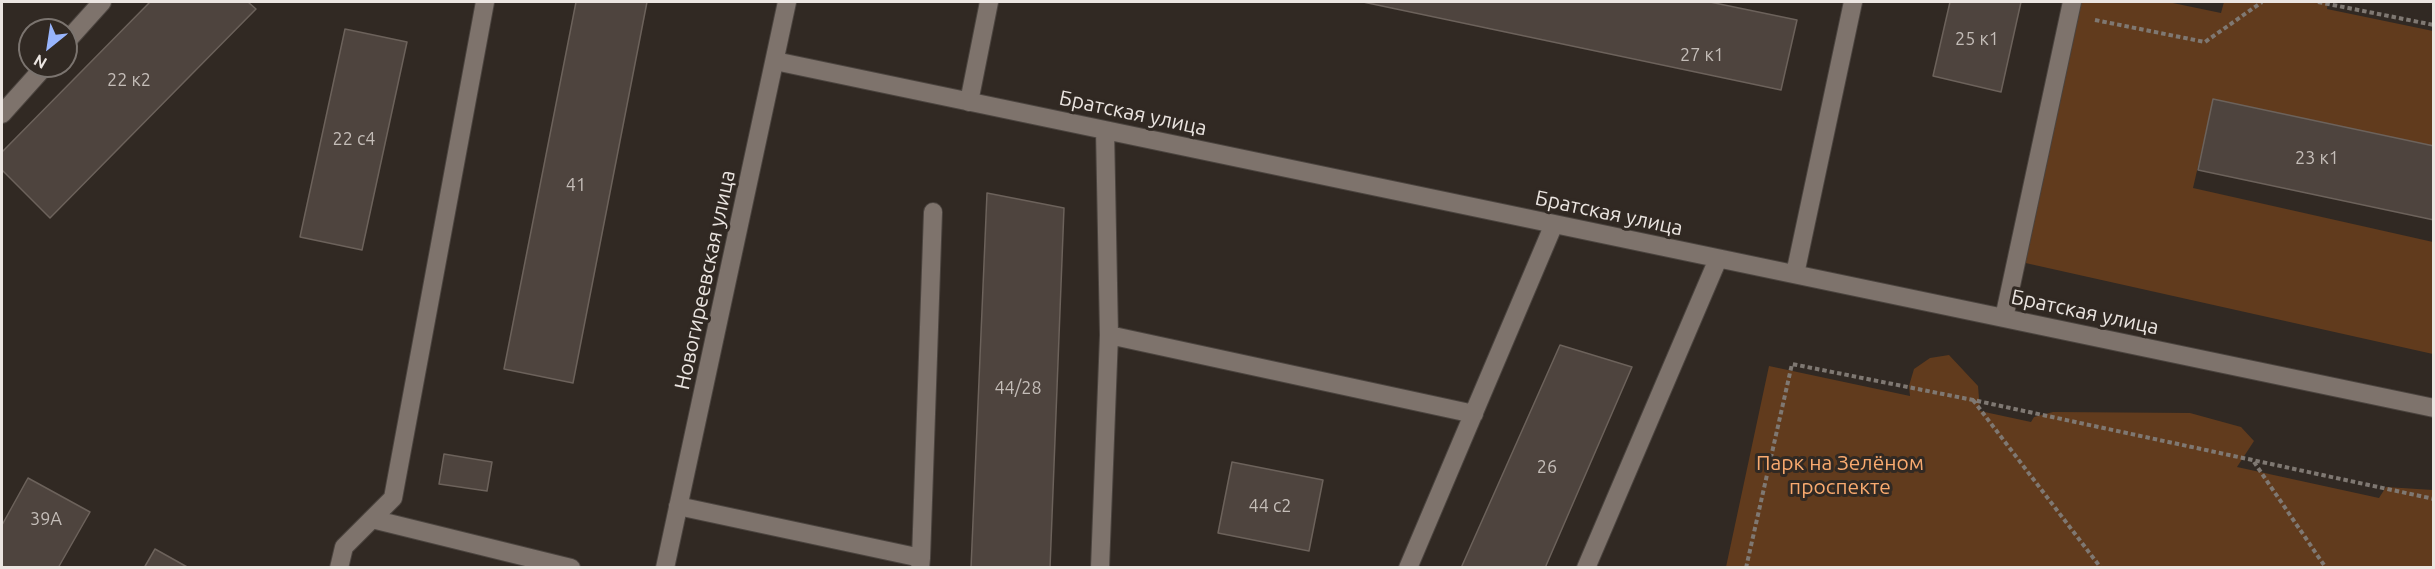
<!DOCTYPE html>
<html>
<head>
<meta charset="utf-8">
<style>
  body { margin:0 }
  #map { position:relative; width:2435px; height:569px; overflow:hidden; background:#312923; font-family:Ubuntu,sans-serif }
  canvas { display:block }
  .frame { position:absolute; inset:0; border:3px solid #ebe5e1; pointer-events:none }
  .north { position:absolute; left:18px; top:18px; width:60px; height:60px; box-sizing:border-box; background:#312923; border:2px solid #7b746f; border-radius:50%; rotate:210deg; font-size:16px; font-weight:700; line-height:24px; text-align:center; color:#ebe5e1 }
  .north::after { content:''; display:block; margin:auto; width:21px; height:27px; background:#98b5fd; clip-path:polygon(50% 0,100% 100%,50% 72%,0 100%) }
</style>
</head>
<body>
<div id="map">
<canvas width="2435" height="569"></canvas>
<div class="frame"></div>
<div class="north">N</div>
</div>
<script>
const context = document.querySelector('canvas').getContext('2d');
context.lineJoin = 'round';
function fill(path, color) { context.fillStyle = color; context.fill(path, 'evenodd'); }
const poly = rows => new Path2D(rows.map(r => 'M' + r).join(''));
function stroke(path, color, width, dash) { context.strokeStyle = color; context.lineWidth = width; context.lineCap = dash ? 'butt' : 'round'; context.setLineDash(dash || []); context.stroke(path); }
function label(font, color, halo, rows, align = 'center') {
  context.font = font + ' Ubuntu,sans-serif'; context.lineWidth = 6; context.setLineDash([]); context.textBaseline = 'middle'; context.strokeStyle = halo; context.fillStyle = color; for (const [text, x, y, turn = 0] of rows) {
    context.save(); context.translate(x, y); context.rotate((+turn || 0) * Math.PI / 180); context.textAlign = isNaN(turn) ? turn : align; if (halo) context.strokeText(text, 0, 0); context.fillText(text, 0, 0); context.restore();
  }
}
const green = poly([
  [2079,2,2168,2,2221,13,2224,2,2328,2,2327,9,2433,31,2433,150,2213,101,2193,188,2433,242,2433,354,2021,262],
  [1949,355,1978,386,1980,411,2031,422,2034,417,2053,412,2190,413,2241,427,2254,441,2237,467,2379,498,2386,487,2433,490,2433,567,1726,567,1769,366,1910,396,1909,386,1914,369,1930,358]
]);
const building = poly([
  [150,2,248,2,256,9,50,218,2,170,2,152,150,2],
  [576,2,647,2,573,383,504,369,576,2],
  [1363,2,1710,2,1797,20,1781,90,1363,2],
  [1950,2,2021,2,2001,92,1933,76,1950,2],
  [345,29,407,42,362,250,300,237,345,29],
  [2213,99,2434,146,2434,220,2198,170,2213,99],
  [987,193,1064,208,1050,568,971,568,987,193],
  [1560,345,1632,367,1545,568,1461,568,1560,345],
  [444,454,492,462,487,491,439,484,444,454],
  [1232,462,1323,480,1309,551,1218,533,1232,462],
  [28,478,90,512,58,568,2,568,2,525,28,478],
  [155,549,189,568,144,568,155,549]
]);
const path = poly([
  [2318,2,2434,25],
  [2095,20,2205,42,2262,2],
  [1973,400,2101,568],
  [2254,462,2326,568],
  [1746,568,1792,364,1973,400,2434,499]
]);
const minor = poly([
  [66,42,102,2],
  [775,61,2434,408],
  [969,102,989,2],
  [2,114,45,66],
  [1795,274,1853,2],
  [2004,318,2072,2],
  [1109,335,1474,414],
  [678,506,921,558,920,568],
  [372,519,571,568],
  [921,558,933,212],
  [339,568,344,547,393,498,485,2],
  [665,568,787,2],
  [1100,568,1109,335,1105,130],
  [1408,568,1554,224],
  [1586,568,1718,259]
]);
const numberNames = [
  ["25 к1",1977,39],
  ["27 к1",1702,55],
  ["22 к2",129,80],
  ["22 с4",354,139],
  ["23 к1",2317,158],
  ["41",576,185],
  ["44/28",1018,388],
  ["26",1547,467],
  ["44 с2",1270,506],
  ["39А",46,519]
];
const streetNames = [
  ["Братская улица",1133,113,12],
  ["Братская улица",1609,213,12],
  ["Новогиреевская улица",705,280,-78],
  ["Братская улица",2085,312,12]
];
const parkNames = [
  ["Парк на Зелёном",1840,463],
  ["проспекте",1840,487]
];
fill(green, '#613b1d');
fill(building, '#4e443e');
stroke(building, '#6c625b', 1.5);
stroke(minor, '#4b443f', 20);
stroke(path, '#7f7872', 4, [4.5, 3]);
stroke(minor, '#7e736c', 18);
label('18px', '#c4bdb8', null, numberNames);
label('21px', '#ebe5e1', '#312923', streetNames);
label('21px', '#f9aa6f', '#312923', parkNames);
</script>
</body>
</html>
